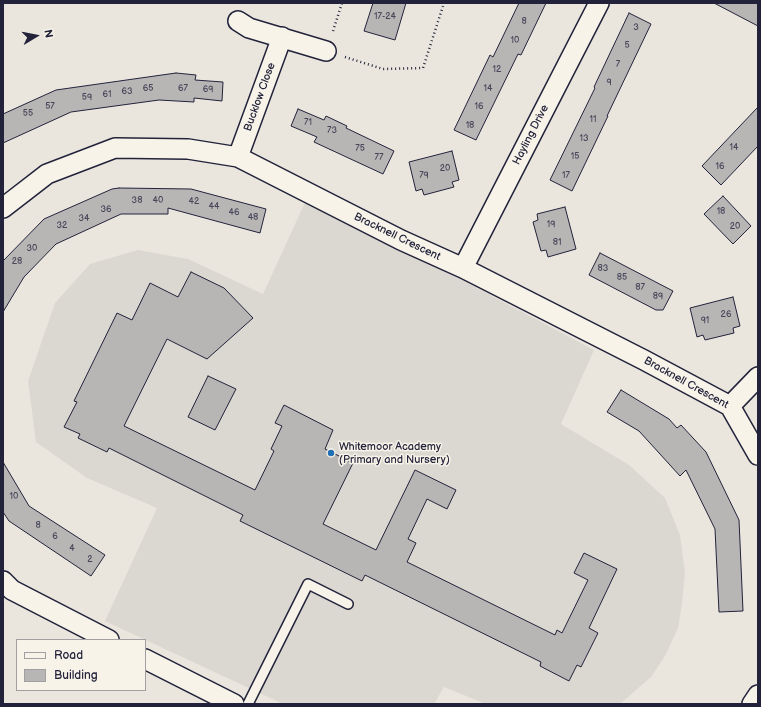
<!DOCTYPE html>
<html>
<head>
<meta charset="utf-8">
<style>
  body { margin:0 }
  #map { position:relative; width:761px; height:707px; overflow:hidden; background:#eae6de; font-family:"Balsamiq Sans",sans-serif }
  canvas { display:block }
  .frame { position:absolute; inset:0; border:4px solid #22223b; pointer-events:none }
  .legend { position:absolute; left:16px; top:639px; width:130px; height:52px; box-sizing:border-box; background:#f7f3e8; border:1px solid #a29fa3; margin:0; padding:5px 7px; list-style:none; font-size:12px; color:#22223b }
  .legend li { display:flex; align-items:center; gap:8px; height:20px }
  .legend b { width:20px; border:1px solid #a29fa3 }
  .north { position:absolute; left:16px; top:16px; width:40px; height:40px; -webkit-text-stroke:3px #f7f3e8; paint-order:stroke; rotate:80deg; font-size:11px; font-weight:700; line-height:16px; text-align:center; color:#22223b }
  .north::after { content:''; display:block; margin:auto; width:14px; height:18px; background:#22223b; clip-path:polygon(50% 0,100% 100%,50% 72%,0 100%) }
</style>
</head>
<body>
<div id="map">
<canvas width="761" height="707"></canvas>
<div class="frame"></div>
<ul class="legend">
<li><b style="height:5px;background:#f7f3e8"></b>Road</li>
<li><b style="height:11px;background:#b8b6b5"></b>Building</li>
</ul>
<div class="north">N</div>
</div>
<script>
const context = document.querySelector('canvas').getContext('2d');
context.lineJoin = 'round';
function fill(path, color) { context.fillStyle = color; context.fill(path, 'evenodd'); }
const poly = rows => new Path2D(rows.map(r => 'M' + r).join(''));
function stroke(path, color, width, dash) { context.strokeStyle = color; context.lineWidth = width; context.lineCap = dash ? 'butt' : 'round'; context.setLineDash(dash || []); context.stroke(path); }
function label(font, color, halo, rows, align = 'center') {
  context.font = font + ' "Balsamiq Sans",sans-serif'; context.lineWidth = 3; context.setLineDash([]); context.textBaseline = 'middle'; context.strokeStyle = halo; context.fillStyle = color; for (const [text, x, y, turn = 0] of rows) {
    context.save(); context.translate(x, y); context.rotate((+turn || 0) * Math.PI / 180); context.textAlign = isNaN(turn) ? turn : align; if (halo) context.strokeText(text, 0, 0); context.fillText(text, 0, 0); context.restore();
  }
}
const built = poly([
  [307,198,594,350,561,424,629,465,665,498,680,535,685,573,682,604,678,628,665,656,651,677,620,704,486,704,444,687,434,704,283,704,105,621,157,508,87,478,36,442,28,381,55,303,90,264,138,250,188,259,263,294]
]);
const building = poly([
  [373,3,406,3,395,40,364,31,373,3],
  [519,3,546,3,521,55,518,54,476,140,454,130,490,55,493,57,519,3],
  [714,3,758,3,758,26,714,3],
  [629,13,651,24,607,116,608,116,572,191,550,180,595,88,594,87,629,13],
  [176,73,196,75,195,80,223,82,222,101,194,98,194,102,159,100,71,112,3,143,3,114,56,90,176,73],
  [758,107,758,146,721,185,702,166,758,107],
  [298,109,324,120,326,116,347,126,346,128,394,151,383,174,314,142,317,137,291,126,298,109],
  [452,151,459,180,452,182,454,187,424,195,422,189,416,191,409,162,452,151],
  [119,188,191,189,266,209,260,233,168,208,168,214,121,214,56,244,24,277,3,312,3,261,44,219,112,189,119,188],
  [723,196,751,226,733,244,704,214,723,196],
  [565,207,576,249,548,257,546,250,541,251,533,222,538,220,537,214,565,207],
  [600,253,673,291,663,310,656,310,589,275,600,253],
  [191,272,224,288,253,318,207,359,167,339,124,426,255,490,274,451,271,449,282,426,275,423,284,405,333,430,325,449,353,463,323,524,376,550,415,470,456,490,447,509,427,499,408,539,416,543,407,562,555,635,557,630,562,633,588,580,574,573,584,553,617,569,589,628,598,633,581,667,577,665,569,681,540,666,541,662,365,575,362,581,240,521,243,515,109,448,107,452,78,438,80,434,64,427,77,402,74,401,117,313,132,320,150,283,178,297,191,272],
  [733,297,740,326,733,328,734,333,705,340,703,335,697,337,690,308,733,297],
  [208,376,236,389,215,430,188,417,208,376],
  [621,390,669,419,677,428,681,425,706,452,739,520,743,611,719,612,715,529,686,470,680,476,639,431,607,412,621,390],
  [3,462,29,506,105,555,91,576,9,521,3,512,3,462]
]);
const path = poly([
  [333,31,342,3],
  [345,57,383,69,423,68,444,3]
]);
const service = poly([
  [248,704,308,584,348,604]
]);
const minor = poly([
  [238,21,249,28,326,51],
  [238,157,282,37],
  [3,208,47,174,115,148,188,149,238,157,401,240,463,268,644,360,730,406,758,455],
  [463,268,599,3],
  [730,406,758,377],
  [3,581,12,590,109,640],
  [145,659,234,704],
  [752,704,758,695]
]);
const markers = [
  [331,453,4,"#1f6fb2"]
];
const numberNames = [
  ["17-24",385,17],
  ["8",524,22],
  ["3",636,28],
  ["10",515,41],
  ["5",627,46],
  ["7",618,65],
  ["12",497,70],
  ["9",609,83],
  ["65",148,89],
  ["67",183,89],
  ["14",488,89],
  ["69",208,90],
  ["63",127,92],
  ["61",107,95],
  ["59",87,98],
  ["57",50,107],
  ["16",479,107],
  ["55",28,114],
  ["11",593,120],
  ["71",308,123],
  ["18",470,126],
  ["73",332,131],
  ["13",584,139],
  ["14",734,148],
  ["75",360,149],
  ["15",575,157],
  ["77",379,158],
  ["16",720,167],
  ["20",445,169],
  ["79",424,176],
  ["17",566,176],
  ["38",137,201],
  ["40",158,201],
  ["42",194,202],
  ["44",214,207],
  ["36",106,210],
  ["18",721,212],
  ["46",234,213],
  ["48",253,218],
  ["34",84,219],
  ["19",551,225],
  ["32",62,226],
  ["20",735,227],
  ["81",557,243],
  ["30",32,249],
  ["28",17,262],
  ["83",603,269],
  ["85",622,278],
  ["87",640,288],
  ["89",658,297],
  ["26",726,315],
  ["91",705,321],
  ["10",14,497],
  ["8",38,526],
  ["6",55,537],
  ["4",72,549],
  ["2",90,560]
];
const streetNames = [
  ["Bucklow Close",260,97,-70],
  ["Hayling Drive",531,135,-63],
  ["Bracknell Crescent",397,237,26],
  ["Bracknell Crescent",686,383,29]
];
const poiNames = [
  ["Whitemoor Academy",339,447],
  ["(Primary and Nursery)",339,460]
];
fill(built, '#dbd8d2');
fill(building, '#b8b6b5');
stroke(building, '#22223b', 1);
stroke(service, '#22223b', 12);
stroke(minor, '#22223b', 22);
stroke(path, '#22223b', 2.5, [1, 3]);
stroke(service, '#f7f3e8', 9);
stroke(minor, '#f7f3e8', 19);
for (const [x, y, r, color] of markers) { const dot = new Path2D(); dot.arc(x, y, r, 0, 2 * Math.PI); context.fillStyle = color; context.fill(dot); stroke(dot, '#f7f3e8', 1.5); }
label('9px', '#48475a', null, numberNames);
label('11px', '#22223b', '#f7f3e8', streetNames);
label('11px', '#22223b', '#f7f3e8', poiNames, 'left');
</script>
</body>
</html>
